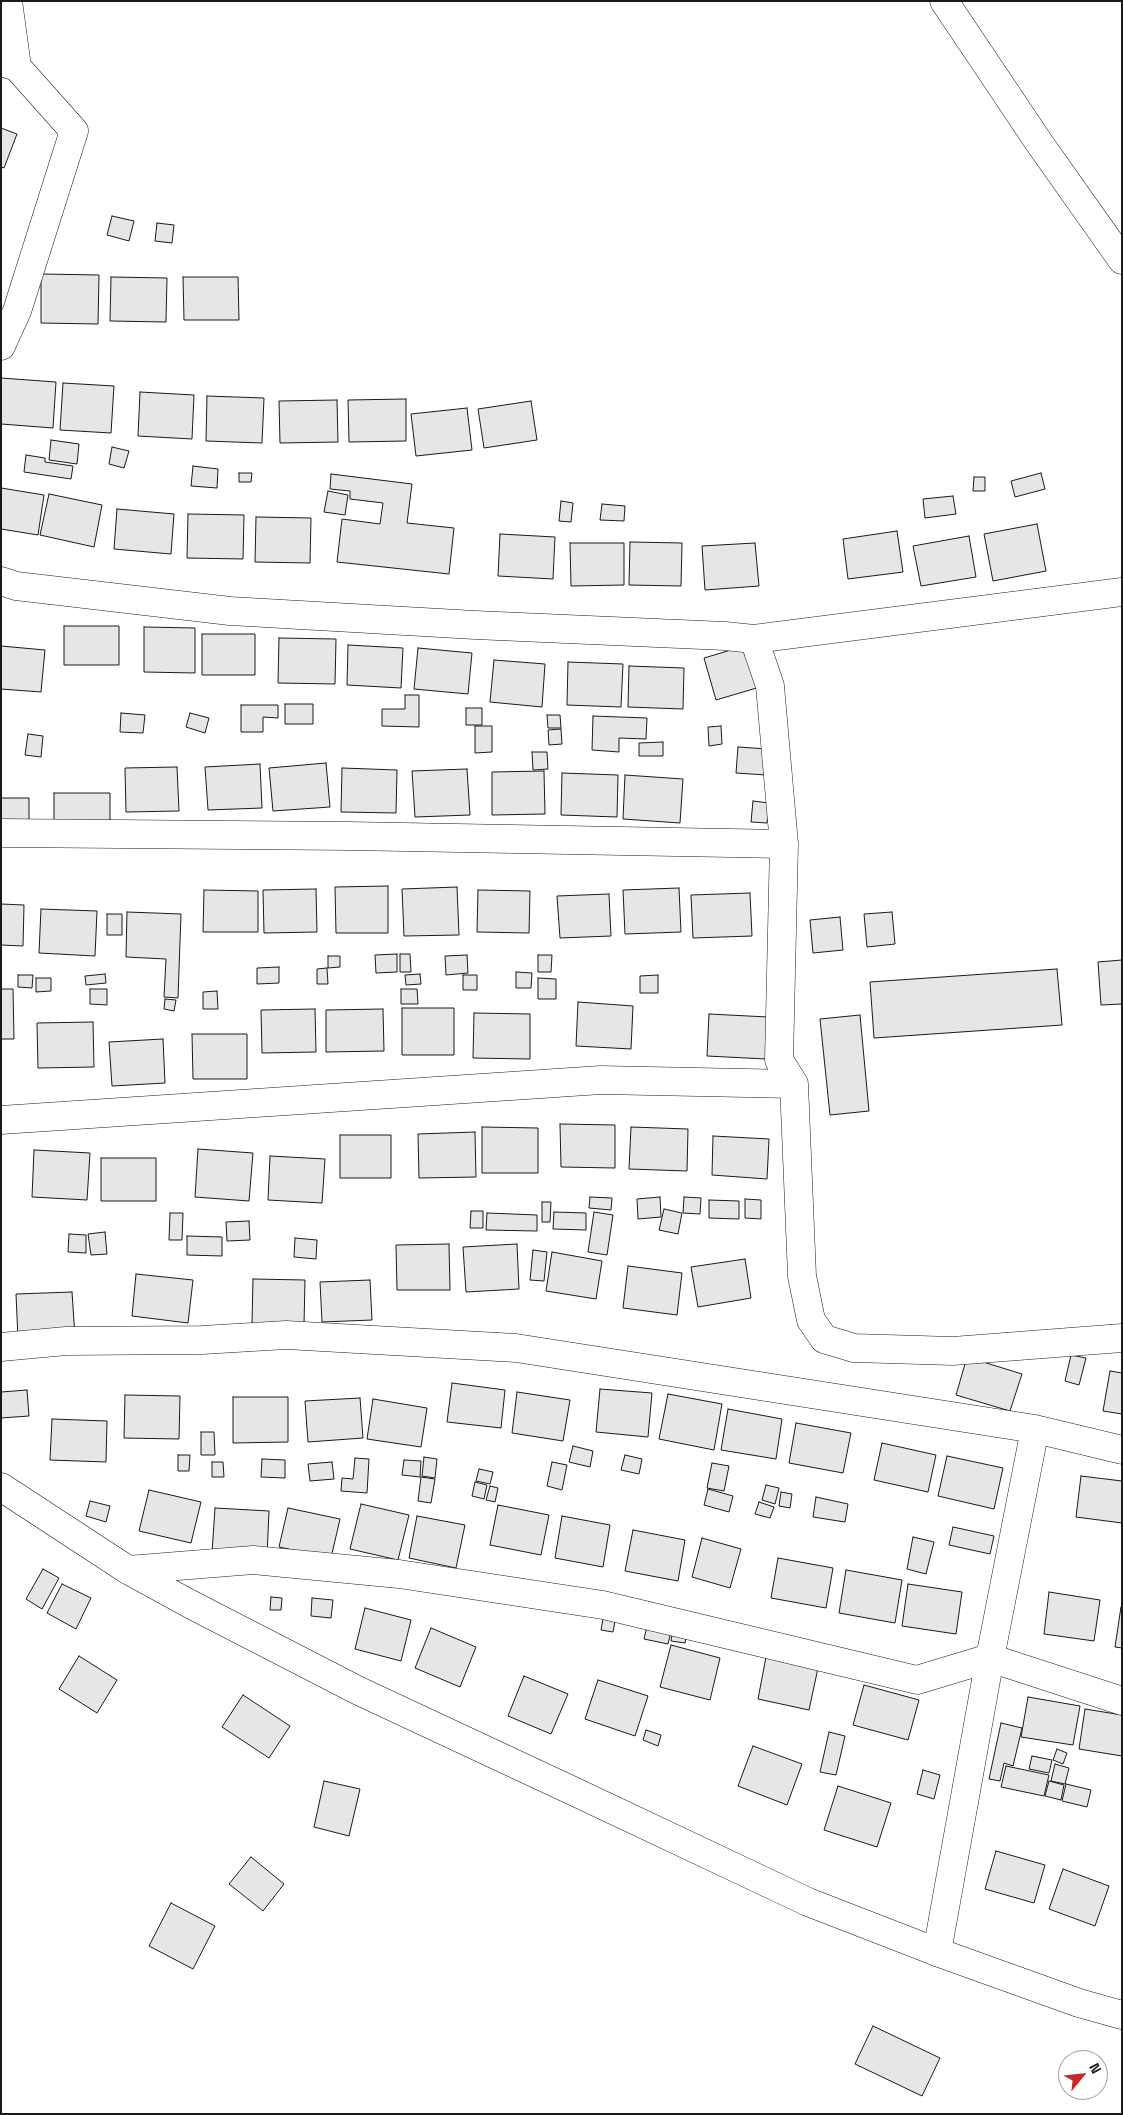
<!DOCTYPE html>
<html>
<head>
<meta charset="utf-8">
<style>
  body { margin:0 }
  #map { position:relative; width:1123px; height:2115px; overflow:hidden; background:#fff; font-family:"Space Grotesk",sans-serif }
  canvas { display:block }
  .frame { position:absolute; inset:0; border:2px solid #1a1a1a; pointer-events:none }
  .north { position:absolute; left:1058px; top:2050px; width:50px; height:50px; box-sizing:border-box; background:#fff; border:1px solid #a3a3a3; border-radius:50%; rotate:62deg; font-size:14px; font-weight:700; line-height:20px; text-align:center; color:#1a1a1a }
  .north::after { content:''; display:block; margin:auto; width:18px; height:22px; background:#c62828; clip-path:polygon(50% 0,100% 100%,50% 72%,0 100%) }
</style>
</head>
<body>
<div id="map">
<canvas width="1123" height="2115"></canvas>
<div class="frame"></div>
<div class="north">N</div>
</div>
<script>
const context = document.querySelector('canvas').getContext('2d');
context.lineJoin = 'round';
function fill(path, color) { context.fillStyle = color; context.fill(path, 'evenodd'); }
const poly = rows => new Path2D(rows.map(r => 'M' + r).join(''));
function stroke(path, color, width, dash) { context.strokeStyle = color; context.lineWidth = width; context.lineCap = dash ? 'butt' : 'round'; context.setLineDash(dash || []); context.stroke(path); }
const building = poly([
  [1,128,17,134,4,168,1,167,1,128],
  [112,216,134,221,129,241,107,235,112,216],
  [157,223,174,225,172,243,155,241,157,223],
  [41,274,99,275,98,324,41,323,41,274],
  [111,277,167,278,166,322,110,321,111,277],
  [183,277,238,277,239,320,184,320,183,277],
  [1,378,56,382,53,428,1,424,1,378],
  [63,383,114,386,111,433,60,430,63,383],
  [140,392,194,395,192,439,138,436,140,392],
  [207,396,264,398,262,443,206,441,207,396],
  [406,399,406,441,349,442,348,400,406,399],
  [337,400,338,442,280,443,279,401,337,400],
  [531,401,537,440,484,448,478,409,531,401],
  [467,408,472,450,416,456,411,414,467,408],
  [51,440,79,444,77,464,49,460,51,440],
  [112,447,129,451,124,468,109,464,112,447],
  [26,455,45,458,45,462,73,466,71,479,24,472,26,455],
  [193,466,218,469,217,488,191,486,193,466],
  [239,473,252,473,251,482,239,482,239,473],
  [1041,473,1045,489,1015,497,1011,481,1041,473],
  [331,474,412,484,407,523,454,528,449,574,337,562,342,519,380,524,383,503,350,499,350,491,330,489,331,474],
  [974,477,985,477,985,491,973,491,974,477],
  [1,488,44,495,38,535,1,529,1,488],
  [328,491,348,495,345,515,324,512,328,491],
  [49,494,102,505,94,547,40,535,49,494],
  [953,496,956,514,925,518,923,499,953,496],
  [561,501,573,503,571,522,559,521,561,501],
  [602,504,625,506,624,521,600,520,602,504],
  [117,509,174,514,171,554,114,549,117,509],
  [188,514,244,515,243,559,187,558,188,514],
  [256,517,311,518,310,563,255,562,256,517],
  [1037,524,1046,571,993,581,984,534,1037,524],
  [897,531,903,572,848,579,843,539,897,531],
  [500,534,555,537,553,579,498,576,500,534],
  [969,536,976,577,921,586,913,546,969,536],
  [630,542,682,543,681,586,629,585,630,542],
  [570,543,624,543,624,585,571,586,570,543],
  [755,543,759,586,705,590,702,546,755,543],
  [64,626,119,626,119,665,64,665,64,626],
  [144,627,195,628,195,673,144,672,144,627],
  [202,634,255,634,255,675,202,675,202,634],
  [279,638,336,639,335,684,278,683,279,638],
  [348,645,403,648,401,688,347,685,348,645],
  [748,645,760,687,716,700,704,658,748,645],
  [1,646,45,650,41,692,1,689,1,646],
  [418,648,472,653,468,694,414,689,418,648],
  [494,660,545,664,542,707,490,702,494,660],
  [568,662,623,664,621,707,567,705,568,662],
  [629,666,684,668,683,709,628,707,629,666],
  [405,695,419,695,419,727,382,726,382,709,405,709,405,695],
  [285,704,313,704,313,724,285,724,285,704],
  [241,705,278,705,278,718,263,717,263,732,241,732,241,705],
  [466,708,482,708,482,725,466,725,466,708],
  [121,713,145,715,143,733,120,732,121,713],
  [190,713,209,718,205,733,186,727,190,713],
  [547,715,560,715,561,728,548,728,547,715],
  [593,716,647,718,646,739,619,738,619,752,592,750,593,716],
  [475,726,492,726,492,752,475,753,475,726],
  [721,726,722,744,709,746,708,727,721,726],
  [561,729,562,744,549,745,548,730,561,729],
  [28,734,43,736,41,757,25,755,28,734],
  [663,742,663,756,639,756,639,743,663,742],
  [738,747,768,749,766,775,736,773,738,747],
  [532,752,547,752,548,769,533,770,532,752],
  [326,763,330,807,273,811,269,768,326,763],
  [260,764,262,808,208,810,205,767,260,764],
  [177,767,179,811,126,812,125,768,177,767],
  [342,768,397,770,396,813,341,812,342,768],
  [467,769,470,815,415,817,412,771,467,769],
  [544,771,545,814,492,815,492,772,544,771],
  [562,773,618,775,617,817,561,815,562,773],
  [625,775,683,779,680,823,623,819,625,775],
  [54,793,110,793,110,837,54,837,54,793],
  [1,798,29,798,29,844,1,844,1,798],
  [753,801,769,803,767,823,751,822,753,801],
  [388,886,388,933,336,933,335,887,388,886],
  [457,887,459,935,404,936,402,889,457,887],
  [679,888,681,932,625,934,623,890,679,888],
  [316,889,317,932,264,933,263,890,316,889],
  [204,890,258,891,258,932,203,932,204,890],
  [478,890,530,891,529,933,477,932,478,890],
  [750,893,752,936,693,938,691,895,750,893],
  [609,894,611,936,560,938,557,896,609,894],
  [1,904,24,905,23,946,1,945,1,904],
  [41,909,97,911,95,956,39,953,41,909],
  [127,912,181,914,178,998,164,997,166,959,126,957,127,912],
  [892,912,895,944,867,947,864,914,892,912],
  [107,914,122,914,122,935,107,935,107,914],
  [840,917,843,950,813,953,810,920,840,917],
  [397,954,397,972,376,973,375,955,397,954],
  [400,954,410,954,411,972,400,972,400,954],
  [467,955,468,973,446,975,445,956,467,955],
  [538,955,552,955,551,972,538,972,538,955],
  [328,956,340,956,340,967,328,968,328,956],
  [1122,960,1122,1004,1101,1005,1098,962,1122,960],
  [279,967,279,983,257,984,257,968,279,967],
  [327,968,328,984,317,984,317,969,327,968],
  [1057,969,1062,1025,874,1038,870,982,1057,969],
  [516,972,532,973,531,988,516,988,516,972],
  [105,974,106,983,86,985,85,976,105,974],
  [420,974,421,984,406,985,405,975,420,974],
  [18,975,33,975,32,988,18,987,18,975],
  [463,975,477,975,477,990,463,990,463,975],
  [658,975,658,993,640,993,640,976,658,975],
  [36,978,51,978,51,991,36,992,36,978],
  [538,978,556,979,556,999,538,999,538,978],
  [1,989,13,989,14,1039,1,1039,1,989],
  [90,989,107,989,107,1005,90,1004,90,989],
  [401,989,417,989,418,1004,401,1004,401,989],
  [217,991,218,1009,203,1009,203,992,217,991],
  [165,999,176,1000,174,1011,164,1009,165,999],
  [578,1002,633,1006,631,1049,576,1046,578,1002],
  [402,1008,454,1008,454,1055,402,1055,402,1008],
  [315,1009,316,1052,262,1053,261,1010,315,1009],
  [383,1009,384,1051,326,1052,326,1010,383,1009],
  [474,1013,530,1014,530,1059,473,1058,474,1013],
  [709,1014,768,1017,766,1059,707,1056,709,1014],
  [860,1015,869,1111,830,1115,820,1019,860,1015],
  [93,1022,94,1067,38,1068,37,1023,93,1022],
  [192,1034,247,1034,247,1079,193,1079,192,1034],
  [163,1039,165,1083,112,1086,109,1042,163,1039],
  [560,1124,615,1125,615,1168,561,1167,560,1124],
  [482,1127,538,1128,538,1173,482,1173,482,1127],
  [631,1127,688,1129,687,1171,629,1169,631,1127],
  [475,1132,476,1177,419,1178,418,1134,475,1132],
  [340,1135,391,1135,391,1178,340,1178,340,1135],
  [713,1136,769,1139,767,1179,712,1175,713,1136],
  [198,1149,253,1153,249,1201,195,1197,198,1149],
  [34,1150,90,1153,87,1200,32,1197,34,1150],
  [270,1156,325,1159,322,1203,268,1200,270,1156],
  [101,1158,156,1158,156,1201,101,1201,101,1158],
  [590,1197,612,1198,611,1210,589,1208,590,1197],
  [660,1197,661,1217,638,1219,637,1199,660,1197],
  [684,1197,701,1198,700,1214,683,1213,684,1197],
  [745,1199,761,1200,761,1219,745,1218,745,1199],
  [709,1200,739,1201,739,1219,709,1218,709,1200],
  [542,1202,551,1202,550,1222,542,1222,542,1202],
  [664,1209,682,1213,678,1234,659,1230,664,1209],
  [471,1211,483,1211,483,1228,470,1228,471,1211],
  [554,1212,586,1213,586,1230,553,1229,554,1212],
  [594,1212,613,1215,607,1255,588,1252,594,1212],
  [170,1213,183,1213,182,1240,169,1240,170,1213],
  [487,1213,537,1215,537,1231,486,1230,487,1213],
  [249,1221,250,1240,227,1241,226,1222,249,1221],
  [105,1232,107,1254,91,1255,88,1234,105,1232],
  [69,1234,86,1235,86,1253,68,1252,69,1234],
  [187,1236,222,1237,222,1256,187,1255,187,1236],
  [295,1238,317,1240,316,1259,294,1257,295,1238],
  [449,1244,450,1290,397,1290,396,1245,449,1244],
  [517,1244,519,1289,466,1292,463,1247,517,1244],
  [533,1250,547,1252,544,1281,530,1280,533,1250],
  [552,1252,602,1261,596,1299,546,1291,552,1252],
  [745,1259,751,1298,698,1307,691,1267,745,1259],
  [628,1266,682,1273,677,1315,623,1308,628,1266],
  [136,1274,193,1280,188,1323,132,1316,136,1274],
  [253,1279,305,1280,304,1325,252,1324,253,1279],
  [370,1280,372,1320,322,1322,320,1282,370,1280],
  [72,1292,75,1337,18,1339,16,1294,72,1292],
  [1071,1355,1086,1358,1079,1385,1065,1381,1071,1355],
  [967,1357,1022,1374,1010,1411,956,1395,967,1357],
  [1110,1371,1122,1373,1122,1414,1103,1411,1110,1371],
  [452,1383,505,1390,501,1428,447,1422,452,1383],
  [600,1389,652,1393,648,1437,596,1432,600,1389],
  [27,1390,29,1416,1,1418,1,1392,27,1390],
  [517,1392,570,1400,563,1441,512,1433,517,1392],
  [668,1394,722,1404,714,1450,659,1439,668,1394],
  [125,1395,180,1396,179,1439,124,1438,125,1395],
  [233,1397,288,1397,288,1442,233,1443,233,1397],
  [360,1398,363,1438,308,1442,305,1401,360,1398],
  [373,1399,427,1408,421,1447,367,1439,373,1399],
  [728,1409,782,1419,776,1459,721,1450,728,1409],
  [52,1419,107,1421,106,1462,50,1460,52,1419],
  [796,1423,851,1433,843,1473,789,1463,796,1423],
  [201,1432,214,1432,215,1455,201,1455,201,1432],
  [882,1443,936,1455,928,1492,874,1480,882,1443],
  [573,1446,593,1451,590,1467,569,1462,573,1446],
  [178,1455,190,1455,189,1471,178,1471,178,1455],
  [625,1455,642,1459,639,1474,621,1470,625,1455],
  [947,1456,1003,1468,994,1509,938,1496,947,1456],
  [424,1457,437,1459,435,1478,422,1476,424,1457],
  [355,1458,369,1459,367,1493,341,1491,342,1478,353,1479,355,1458],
  [262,1459,285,1460,285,1478,261,1477,262,1459],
  [404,1460,421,1461,420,1477,402,1475,404,1460],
  [212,1462,223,1462,224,1477,212,1477,212,1462],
  [332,1462,334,1479,310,1481,308,1464,332,1462],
  [552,1462,567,1465,562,1490,547,1486,552,1462],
  [712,1463,729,1466,724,1491,707,1488,712,1463],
  [479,1469,493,1472,490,1484,476,1481,479,1469],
  [1081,1476,1122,1481,1122,1523,1076,1517,1081,1476],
  [421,1477,435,1479,431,1503,418,1501,421,1477],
  [475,1482,487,1485,484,1499,472,1496,475,1482],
  [766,1485,779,1488,775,1504,762,1500,766,1485],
  [490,1486,498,1488,495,1502,486,1500,490,1486],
  [708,1489,733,1496,729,1512,704,1505,708,1489],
  [149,1490,201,1502,191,1543,139,1531,149,1490],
  [781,1492,792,1494,790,1508,779,1506,781,1492],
  [816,1497,848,1504,845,1522,813,1517,816,1497],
  [90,1501,110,1506,106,1522,86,1516,90,1501],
  [759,1502,774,1507,770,1518,755,1514,759,1502],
  [361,1504,409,1515,398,1560,350,1549,361,1504],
  [498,1505,549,1515,541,1555,490,1545,498,1505],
  [215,1508,269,1511,267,1557,212,1553,215,1508],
  [288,1508,340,1519,331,1558,279,1547,288,1508],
  [417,1516,465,1525,456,1568,409,1558,417,1516],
  [562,1516,610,1525,603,1567,555,1558,562,1516],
  [953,1527,994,1536,990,1554,949,1545,953,1527],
  [633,1530,685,1540,678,1581,625,1571,633,1530],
  [913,1537,934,1542,926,1574,907,1569,913,1537],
  [702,1538,741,1549,730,1588,692,1577,702,1538],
  [778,1558,833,1568,826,1608,771,1598,778,1558],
  [43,1569,59,1578,42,1609,26,1599,43,1569],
  [846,1570,902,1580,895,1623,839,1613,846,1570],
  [62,1584,91,1598,76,1629,47,1613,62,1584],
  [908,1584,962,1592,956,1634,902,1626,908,1584],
  [1049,1592,1100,1600,1094,1641,1044,1634,1049,1592],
  [271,1597,282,1598,281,1610,270,1610,271,1597],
  [312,1598,333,1600,331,1618,311,1616,312,1598],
  [1121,1607,1122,1607,1122,1648,1115,1647,1121,1607],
  [365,1608,411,1620,401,1661,355,1649,365,1608],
  [604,1613,616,1616,613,1632,601,1630,604,1613],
  [648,1622,672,1628,668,1644,644,1639,648,1622],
  [431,1628,476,1647,460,1687,415,1668,431,1628],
  [673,1629,687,1631,685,1643,671,1641,673,1629],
  [671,1645,720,1658,710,1700,660,1687,671,1645],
  [79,1656,117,1680,97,1713,59,1689,79,1656],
  [766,1657,818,1668,809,1710,758,1699,766,1657],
  [524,1676,568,1694,551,1734,508,1716,524,1676],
  [598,1680,648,1696,635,1736,585,1719,598,1680],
  [864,1685,919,1700,908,1740,853,1725,864,1685],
  [243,1695,290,1726,269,1758,222,1727,243,1695],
  [1028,1697,1080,1706,1073,1745,1021,1737,1028,1697],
  [1085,1709,1122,1715,1122,1756,1079,1749,1085,1709],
  [1001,1723,1022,1728,1013,1766,1004,1763,1000,1781,989,1779,1001,1723],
  [646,1730,661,1735,658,1746,643,1740,646,1730],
  [829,1732,845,1736,836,1775,820,1772,829,1732],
  [753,1746,802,1764,787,1805,738,1786,753,1746],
  [1057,1749,1067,1753,1063,1764,1053,1760,1057,1749],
  [1032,1756,1052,1760,1049,1773,1029,1769,1032,1756],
  [1055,1764,1069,1768,1065,1784,1051,1781,1055,1764],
  [1006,1766,1049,1775,1044,1796,1001,1787,1006,1766],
  [923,1770,940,1775,934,1799,917,1794,923,1770],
  [324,1781,360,1789,349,1836,314,1827,324,1781],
  [1049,1781,1064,1785,1061,1800,1045,1796,1049,1781],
  [1066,1784,1091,1790,1087,1807,1062,1801,1066,1784],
  [838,1786,891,1803,877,1847,824,1830,838,1786],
  [996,1851,1045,1865,1034,1903,985,1889,996,1851],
  [251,1857,284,1884,263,1911,229,1884,251,1857],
  [1063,1869,1109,1886,1095,1926,1049,1909,1063,1869],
  [171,1903,215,1926,193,1969,149,1946,171,1903],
  [873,2026,940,2058,922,2096,855,2064,873,2026]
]);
const street = poly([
  [8,1,17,67],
  [944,1,1040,144,1122,260],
  [1,62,17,67,74,131,17,311,1,346],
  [1,581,16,586,230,611,475,625,725,636,754,639,770,686,784,844,779,1060,794,1084,802,1276,811,1320,824,1339,854,1348,953,1351,1122,1338],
  [754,639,1122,592],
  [1,833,349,836,784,844],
  [1,1120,601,1080,794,1084],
  [1,1347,66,1341,202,1340,286,1335,516,1348,1035,1429,1122,1450],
  [128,1570,253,1560,399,1574,603,1605,917,1680,990,1658,1122,1701],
  [937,1952,990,1658,1035,1429]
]);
const primary = poly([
  [1,1487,128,1570,190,1604,359,1691,573,1791,808,1902,937,1952,1079,2003,1122,2015]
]);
fill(building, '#e6e6e6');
stroke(building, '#1a1a1a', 1);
stroke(street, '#1a1a1a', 29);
stroke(primary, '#1a1a1a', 29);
stroke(street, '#fff', 28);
stroke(primary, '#fff', 28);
</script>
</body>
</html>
